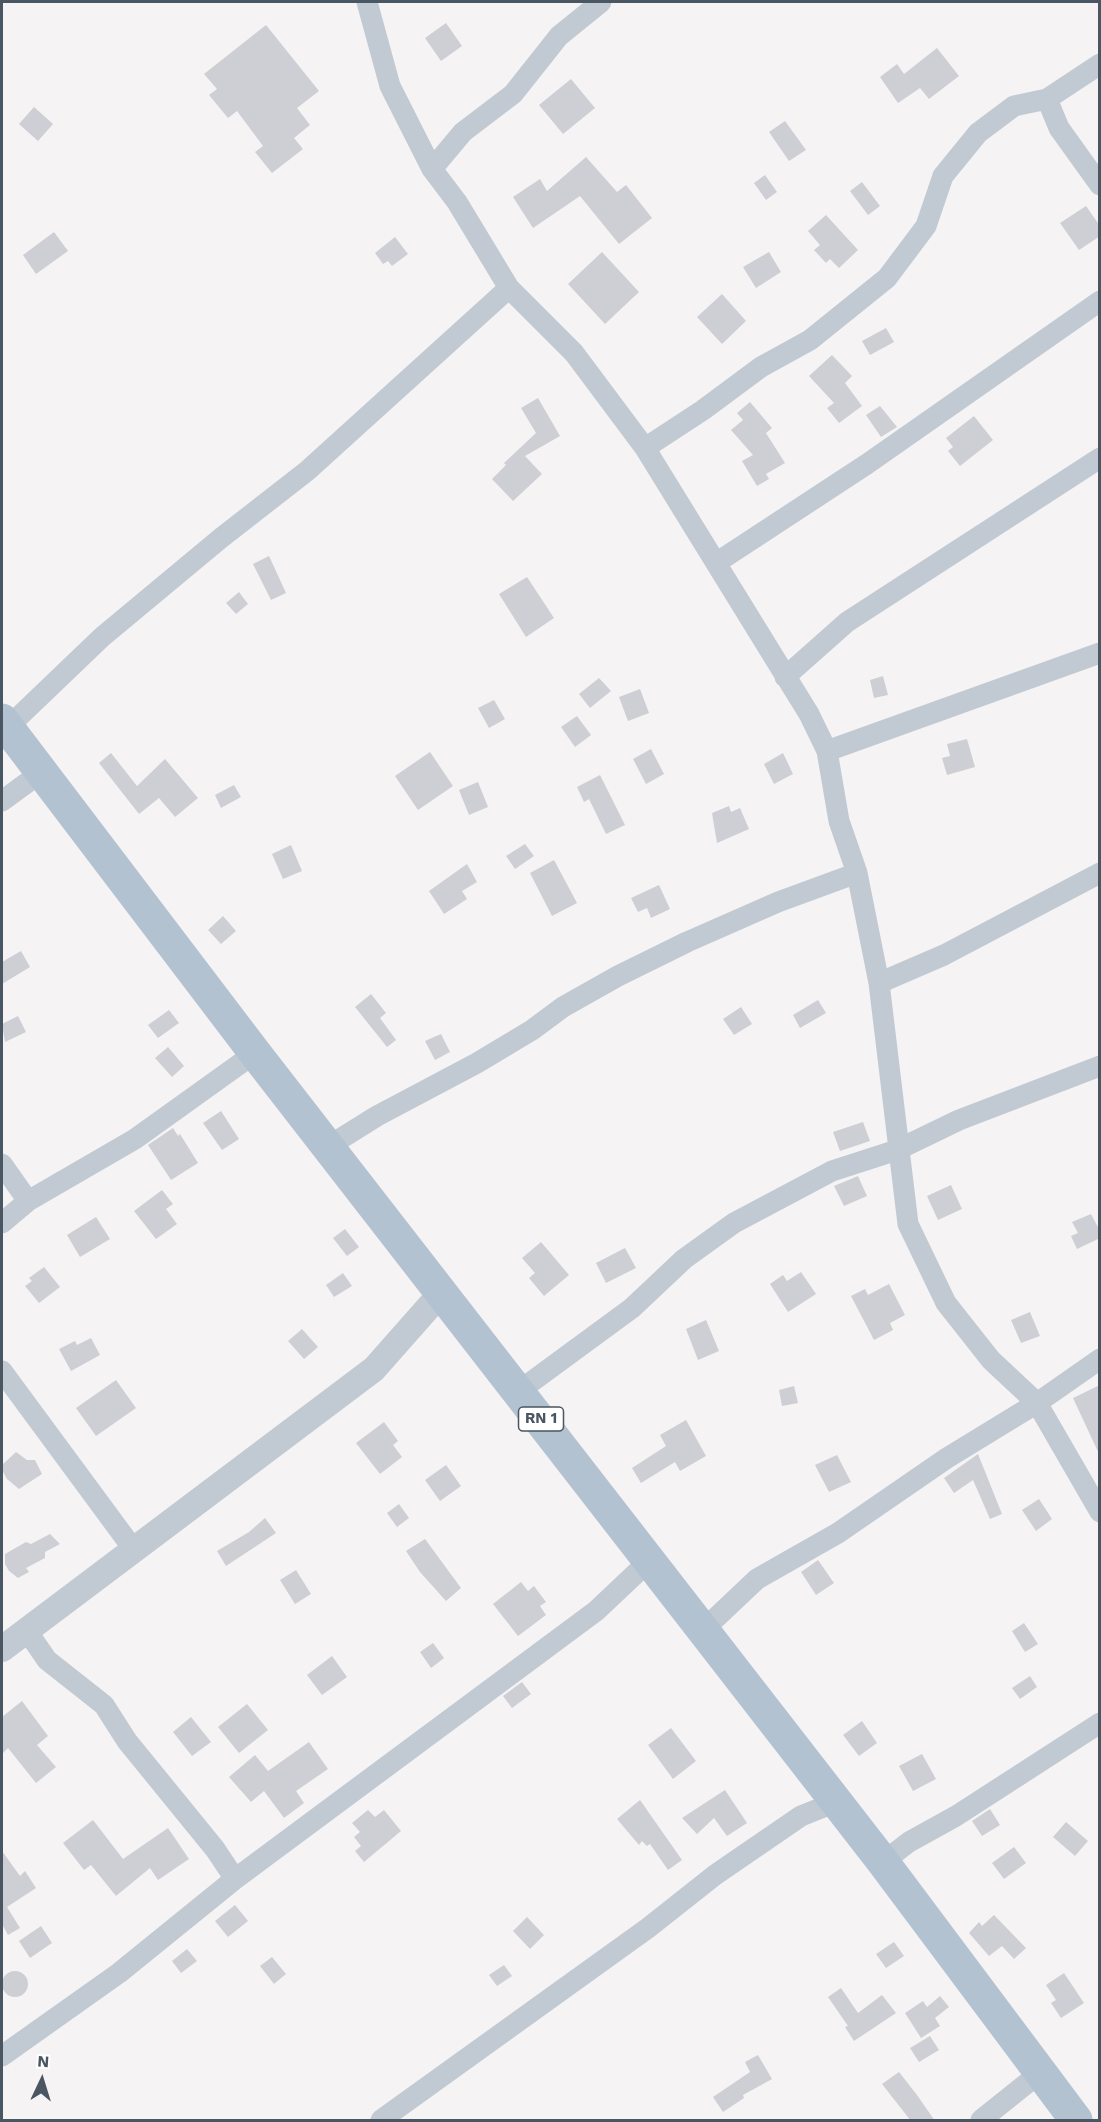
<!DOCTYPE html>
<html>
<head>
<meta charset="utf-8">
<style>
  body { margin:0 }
  #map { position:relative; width:1101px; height:2122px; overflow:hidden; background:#f5f3f3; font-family:"Work Sans",sans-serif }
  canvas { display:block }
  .frame { position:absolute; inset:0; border:3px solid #4a5661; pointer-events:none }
  .north { position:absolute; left:12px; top:2050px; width:60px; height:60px; -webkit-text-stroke:4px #fff; paint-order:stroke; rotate:4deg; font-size:16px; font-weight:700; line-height:24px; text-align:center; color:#4a5661 }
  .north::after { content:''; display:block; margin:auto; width:21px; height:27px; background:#4a5661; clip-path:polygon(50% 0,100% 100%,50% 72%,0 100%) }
</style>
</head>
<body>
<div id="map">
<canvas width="1101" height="2122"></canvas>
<div class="frame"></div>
<div class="north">N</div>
</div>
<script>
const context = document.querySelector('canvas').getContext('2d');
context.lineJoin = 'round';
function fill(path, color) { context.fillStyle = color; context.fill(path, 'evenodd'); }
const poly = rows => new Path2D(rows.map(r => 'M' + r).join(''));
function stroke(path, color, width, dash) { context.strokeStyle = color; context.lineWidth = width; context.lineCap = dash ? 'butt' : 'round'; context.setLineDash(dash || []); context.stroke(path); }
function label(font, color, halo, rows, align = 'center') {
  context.font = font + ' "Work Sans",sans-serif'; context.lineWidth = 5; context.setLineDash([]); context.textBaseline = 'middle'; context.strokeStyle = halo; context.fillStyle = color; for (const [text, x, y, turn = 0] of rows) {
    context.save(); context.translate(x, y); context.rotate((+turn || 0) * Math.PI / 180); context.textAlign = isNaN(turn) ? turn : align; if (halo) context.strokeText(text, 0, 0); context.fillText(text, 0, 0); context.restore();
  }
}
const building = poly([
  [446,23,462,46,441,61,425,38],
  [266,25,319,91,297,108,310,125,294,138,303,149,272,173,255,152,263,146,237,111,228,118,209,95,217,89,204,74],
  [937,48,959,76,929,99,920,88,898,103,880,77,897,64,904,74],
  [571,79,595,108,563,134,539,105],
  [34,107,53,124,38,141,19,124],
  [785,121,806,150,789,161,769,132],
  [586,157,617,192,626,185,652,218,619,244,580,196,533,228,513,197,540,179,547,191],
  [765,175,777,192,766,200,754,183],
  [862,182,880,206,868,215,850,191],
  [1086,206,1100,226,1100,236,1079,250,1060,223],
  [826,215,858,250,839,268,830,259,826,263,814,250,820,245,808,231],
  [54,232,68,251,36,274,23,255],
  [395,237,408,254,392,266,388,261,383,264,375,253],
  [602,252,639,292,605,324,568,284],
  [769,252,781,272,756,288,743,267],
  [722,294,746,321,722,344,697,317],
  [886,328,894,342,870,355,862,341],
  [832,355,852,376,845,383,862,406,839,423,827,408,834,403,809,376],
  [538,398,560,436,525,456,542,474,513,501,492,479,506,465,504,463,536,433,521,408],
  [750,402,772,428,766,433,785,463,766,474,769,479,757,486,742,461,753,455,731,430,743,420,737,413],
  [880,406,897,427,881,437,866,415],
  [974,416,993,440,960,466,948,451,953,447,946,438],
  [269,556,286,593,271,600,253,564],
  [527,577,554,618,526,637,499,594],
  [239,592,248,604,236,614,226,603],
  [883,676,888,695,874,698,870,680],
  [599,678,611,691,590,708,579,694],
  [640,689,649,713,628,721,619,697],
  [494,700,505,719,489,728,478,708],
  [577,716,591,735,575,747,561,727],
  [967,739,975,767,947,775,942,758,950,756,947,744],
  [651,749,664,774,646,784,633,759],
  [430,752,453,786,418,810,395,776],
  [111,753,137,786,165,759,198,798,175,817,159,798,139,814,99,763],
  [783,753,793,774,774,784,764,764],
  [600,775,625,825,606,834,589,799,584,802,577,787],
  [478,782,488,807,469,815,459,790],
  [234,785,241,797,221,808,215,795],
  [729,806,731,812,740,808,749,829,717,843,712,813],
  [525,844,534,856,515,869,506,856],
  [291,845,302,871,283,879,272,854],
  [554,860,577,903,552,916,530,873],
  [467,864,477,882,462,891,467,899,444,914,429,891],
  [659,885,670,909,651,918,647,908,638,912,631,898],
  [223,916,236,931,221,944,208,930],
  [21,951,30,967,2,984,2,962],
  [371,994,386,1013,380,1018,396,1040,387,1047,355,1007],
  [818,1000,826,1013,800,1028,793,1015],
  [741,1007,752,1024,734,1035,723,1019],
  [169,1010,179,1023,158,1038,148,1025],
  [18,1016,26,1032,5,1042,2,1024],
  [441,1034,450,1052,435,1060,425,1041],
  [168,1047,184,1066,172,1077,155,1058],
  [221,1111,239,1139,222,1150,203,1123],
  [863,1122,870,1141,840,1151,833,1132],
  [173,1128,178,1136,180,1134,198,1163,171,1180,148,1145],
  [858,1176,867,1196,844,1206,834,1186],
  [951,1185,962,1209,938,1220,927,1196],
  [162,1190,173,1204,166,1209,177,1224,156,1239,134,1211],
  [1091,1214,1100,1231,1100,1238,1077,1249,1071,1236,1078,1233,1072,1222],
  [96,1217,110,1239,80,1257,67,1235],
  [345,1229,359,1247,347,1256,333,1238],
  [541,1242,569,1275,544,1296,529,1278,535,1273,522,1258],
  [625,1248,636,1268,606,1283,596,1263],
  [44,1267,60,1287,39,1303,25,1286,32,1281,29,1278],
  [801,1272,816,1294,788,1312,770,1284,783,1275,787,1281],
  [343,1273,352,1286,334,1297,326,1285],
  [889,1284,905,1315,890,1323,893,1330,874,1340,851,1296,865,1289,868,1295],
  [1030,1312,1040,1336,1021,1343,1011,1320],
  [706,1320,719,1351,698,1360,686,1329],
  [302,1329,318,1347,304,1359,288,1341],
  [91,1338,100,1355,71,1371,59,1349,75,1341,77,1345],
  [116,1380,136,1408,96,1436,76,1408],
  [1100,1385,1100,1456,1073,1398],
  [794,1386,798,1403,782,1406,779,1390],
  [686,1420,706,1456,680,1471,675,1462,641,1483,632,1468,666,1446,660,1435],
  [384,1422,398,1441,393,1445,402,1457,380,1474,356,1443],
  [16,1452,27,1460,35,1460,42,1474,19,1489,7,1479,2,1470,2,1465],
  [978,1454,1002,1514,990,1519,973,1480,954,1493,944,1478],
  [837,1455,851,1482,829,1492,815,1465],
  [446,1465,461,1486,440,1501,425,1480],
  [1039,1499,1052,1519,1036,1531,1022,1510],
  [399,1504,409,1518,397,1527,387,1513],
  [265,1518,276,1533,226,1566,217,1551,249,1532],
  [50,1534,60,1544,45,1552,45,1558,26,1568,29,1572,18,1578,9,1571,5,1564,5,1554,26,1542,31,1544],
  [425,1539,461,1588,446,1601,420,1572,406,1551],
  [818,1560,834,1583,816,1595,801,1572],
  [296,1570,311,1594,295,1604,280,1580],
  [521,1582,528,1591,534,1586,546,1602,540,1606,546,1615,518,1636,493,1604],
  [1024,1623,1038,1644,1025,1652,1012,1631],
  [433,1643,444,1658,431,1668,420,1652],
  [332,1656,347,1677,322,1695,307,1675],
  [1030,1676,1037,1687,1020,1699,1012,1688],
  [522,1682,531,1694,512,1708,503,1696],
  [22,1701,48,1736,37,1745,56,1767,36,1783,8,1748,2,1754,2,1717],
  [247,1704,268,1730,239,1753,218,1727],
  [191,1717,211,1742,192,1756,173,1732],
  [862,1721,877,1743,859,1756,843,1735],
  [671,1728,696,1761,673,1779,648,1745],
  [309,1742,328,1769,296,1791,304,1803,284,1818,264,1791,251,1802,229,1777,255,1755,268,1771],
  [922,1754,936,1779,913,1791,899,1766],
  [725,1790,747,1823,727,1836,714,1818,697,1834,682,1818],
  [640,1800,682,1860,668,1870,650,1844,647,1846,642,1841,639,1845,617,1819],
  [990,1809,1000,1825,982,1836,972,1821],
  [368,1810,375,1817,384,1810,401,1831,364,1862,355,1851,361,1846,354,1837,360,1832,352,1823],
  [93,1820,123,1859,168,1828,189,1859,158,1880,150,1868,116,1896,91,1865,84,1870,63,1843],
  [1066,1822,1088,1841,1075,1856,1053,1837],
  [1014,1847,1026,1863,1004,1879,992,1863],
  [2,1851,20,1876,25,1871,36,1888,7,1907,20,1928,8,1935,2,1924],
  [235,1905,248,1921,228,1937,215,1921],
  [994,1915,1026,1948,1014,1959,1002,1946,989,1956,969,1933,979,1922,982,1926],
  [527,1917,544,1935,530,1949,513,1931],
  [41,1926,52,1943,30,1958,19,1941],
  [894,1942,904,1956,886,1968,876,1954],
  [187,1949,197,1961,181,1973,172,1961],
  [272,1957,286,1974,274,1984,260,1966],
  [504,1965,512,1976,497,1986,489,1975],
  '2 1984a13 13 0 1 1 26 0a13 13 0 1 1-26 0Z',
  [1064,1973,1084,2003,1061,2018,1051,2003,1056,2000,1046,1985],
  [841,1988,858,2013,882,1995,896,2013,854,2041,845,2027,848,2026,828,1997],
  [940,1996,949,2007,935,2018,940,2026,921,2038,905,2013,923,2001,927,2007],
  [930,2036,939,2050,919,2062,910,2048],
  [758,2055,772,2079,743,2095,744,2098,723,2112,713,2097,750,2072,745,2062],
  [899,2072,917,2095,935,2121,911,2121,882,2084]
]);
const minor = poly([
  [367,2,390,86,432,169,457,202,509,288,574,353,645,448,809,714,827,751,839,821,857,873,879,983,908,1224,946,1303,991,1360,1037,1403,1100,1512],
  [1047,99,1059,128,1100,185],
  [432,169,463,132,513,94,559,36,601,2],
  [645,448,703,410,761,367,810,340,887,278,926,226,943,176,978,133,1014,106,1047,99,1100,64],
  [716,563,867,464,1100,301],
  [785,677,847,622,1100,458],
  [7,728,102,637,221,538,307,471,509,288],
  [827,751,1100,653],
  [2,801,43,771],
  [879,983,944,955,1100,873],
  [329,1146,377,1116,477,1063,532,1030,563,1007,618,976,687,942,778,902,857,873],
  [2,1164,28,1201],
  [2,1223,28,1201,135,1139,255,1053],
  [2,1371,134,1550],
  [519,1391,632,1308,684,1259,734,1223,832,1171,897,1150,959,1120,1100,1066],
  [27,1631,47,1660,104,1705,127,1741,215,1849,235,1879],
  [702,1631,757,1579,838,1533,947,1458,1037,1403,1100,1359],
  [883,1862,909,1842,956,1816,1100,1723],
  [2,2056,119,1973,235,1879,596,1611,649,1561],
  [381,2120,648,1928,715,1875,801,1816,836,1802],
  [981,2120,1041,2072]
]);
const tertiary = poly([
  [2,1649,374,1369,442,1292]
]);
const primary = poly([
  [2,720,255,1053,883,1862,1076,2120]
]);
const shields = [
  [541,1419,45]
];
const shieldNames = [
  ["RN 1",541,1419]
];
fill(building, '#cdcfd5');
stroke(minor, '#c1cad2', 21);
stroke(tertiary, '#c1cad2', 26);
stroke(primary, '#b3c2d1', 33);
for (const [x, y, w] of shields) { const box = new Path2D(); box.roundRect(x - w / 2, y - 12, w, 24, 4.5); context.fillStyle = '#fff'; context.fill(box); stroke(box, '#4a5661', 1.5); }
label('bold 15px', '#4a5661', null, shieldNames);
</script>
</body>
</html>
